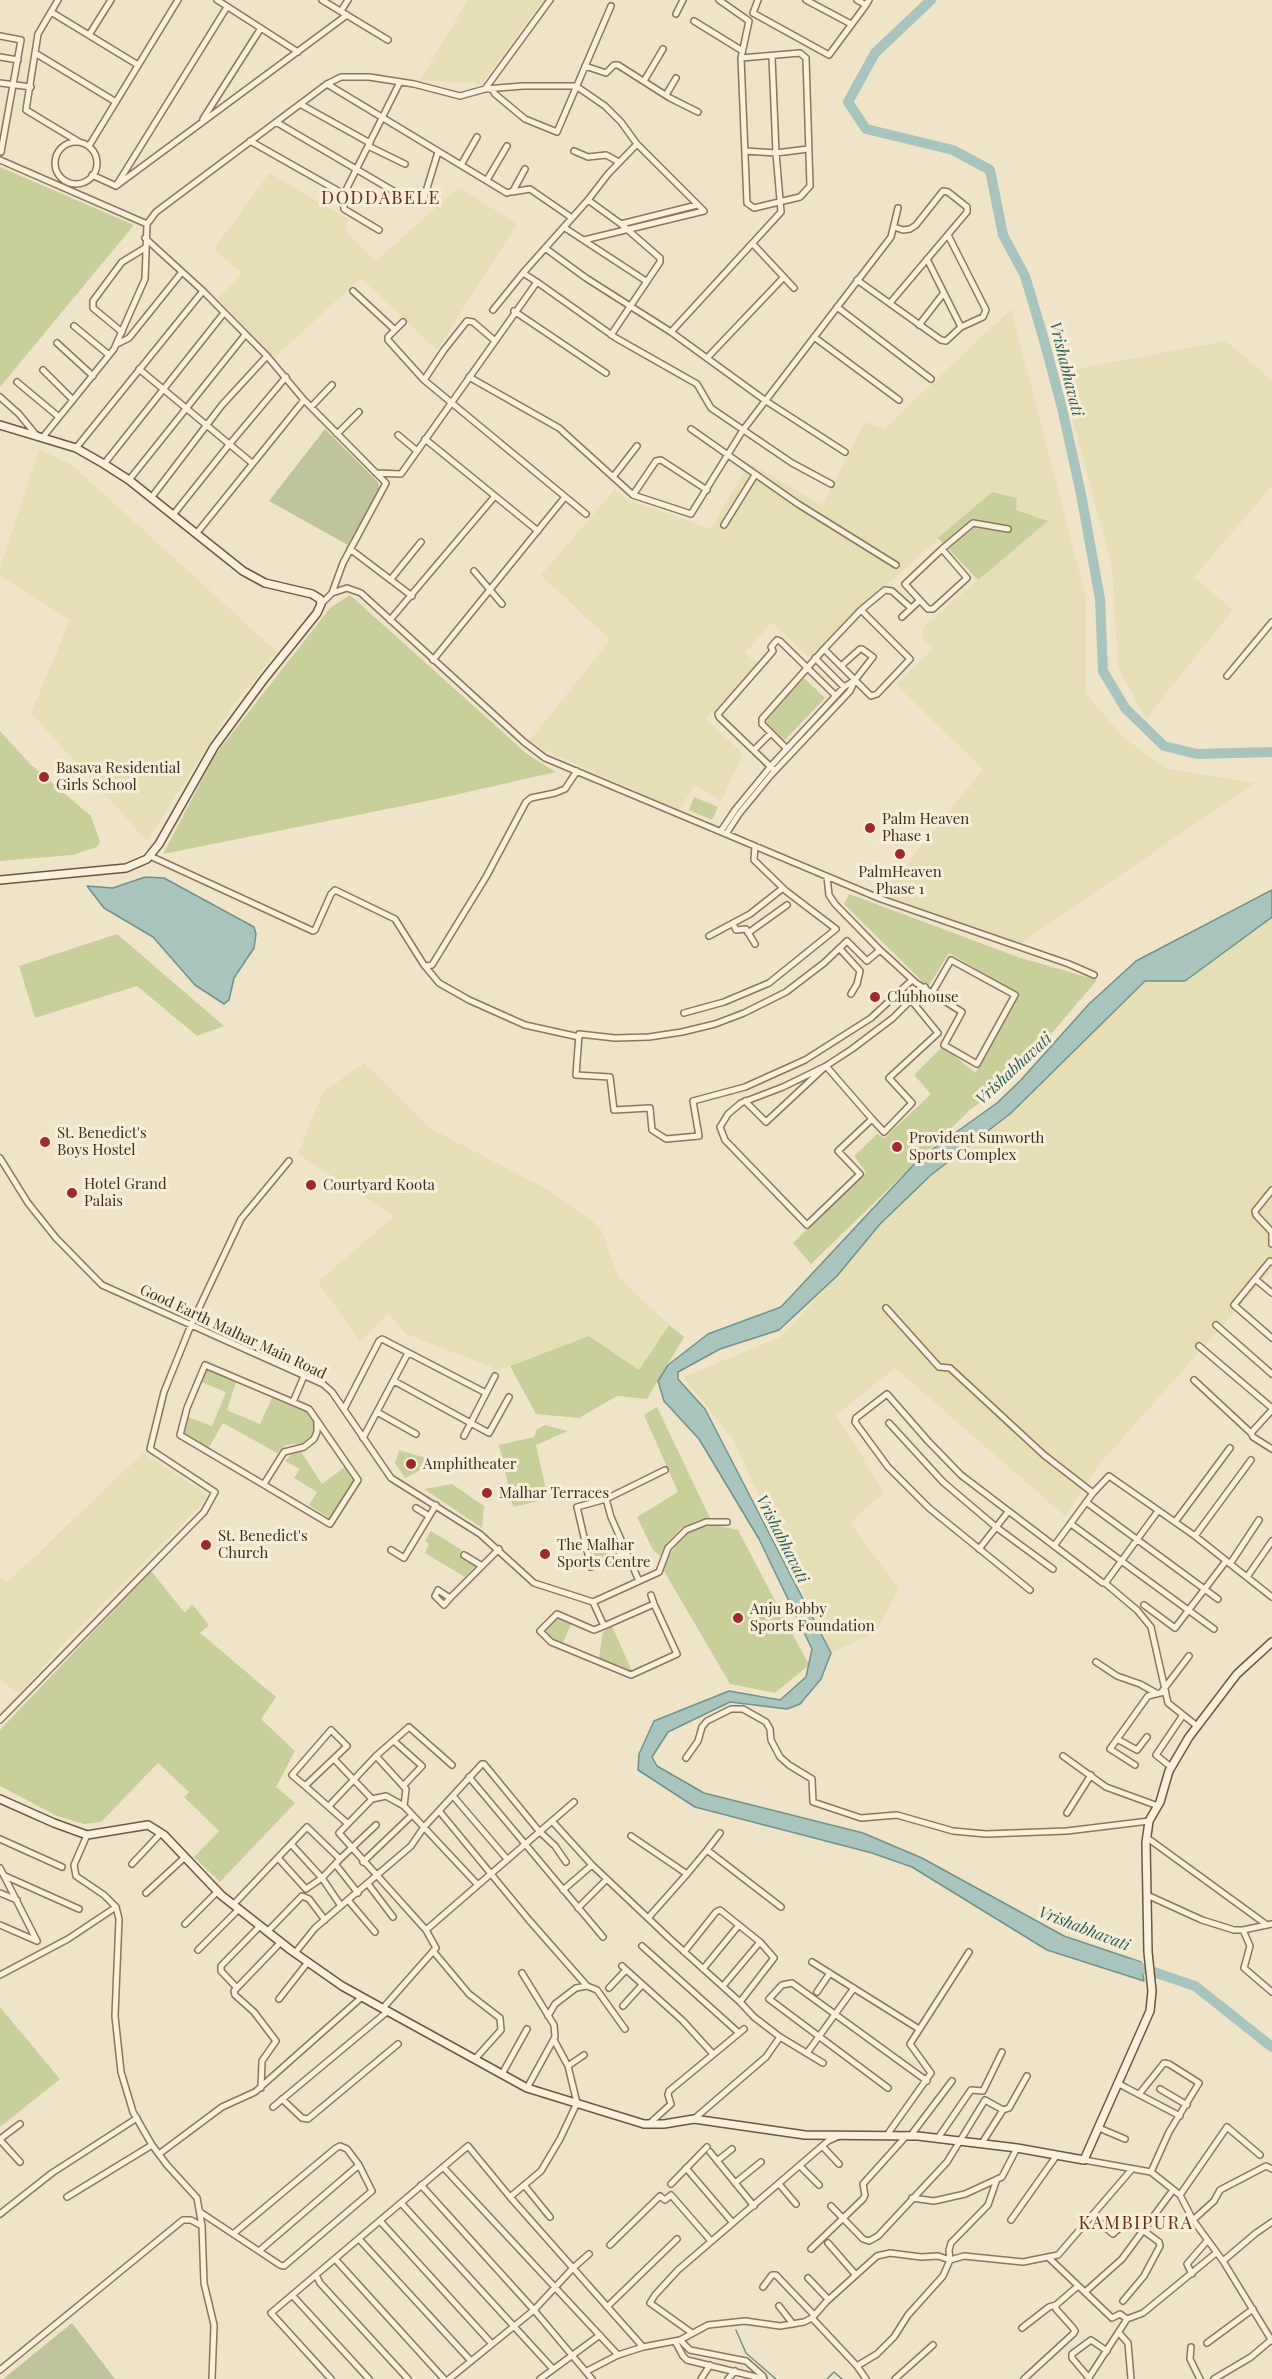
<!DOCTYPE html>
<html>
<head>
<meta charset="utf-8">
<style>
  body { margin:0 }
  canvas { display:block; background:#f0e4c8 }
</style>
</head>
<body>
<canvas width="1272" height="2379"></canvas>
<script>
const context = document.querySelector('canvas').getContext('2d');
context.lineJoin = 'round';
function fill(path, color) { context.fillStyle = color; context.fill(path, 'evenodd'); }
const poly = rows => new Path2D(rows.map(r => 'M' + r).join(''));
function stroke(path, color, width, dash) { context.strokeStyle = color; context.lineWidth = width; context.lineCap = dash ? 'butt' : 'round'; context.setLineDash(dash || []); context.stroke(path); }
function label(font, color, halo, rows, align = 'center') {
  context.font = font + ' "Playfair Display",serif'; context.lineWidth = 6; context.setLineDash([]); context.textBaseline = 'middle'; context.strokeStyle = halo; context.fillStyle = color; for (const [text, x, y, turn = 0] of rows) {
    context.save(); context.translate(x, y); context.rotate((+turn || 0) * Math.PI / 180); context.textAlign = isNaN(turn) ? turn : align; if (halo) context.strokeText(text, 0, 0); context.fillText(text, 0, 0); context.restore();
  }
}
const farmland = poly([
  [468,0,543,0,482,84,420,80],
  [269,173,348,219,345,231,376,261,459,187,517,224,437,350,361,278,274,358,218,298,242,274,214,249],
  [1011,309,1086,597,1086,694,1125,739,1168,769,1255,783,1021,943,880,897,983,769,896,685,933,649,921,637,925,625,1047,521,1016,510,992,492,863,606,809,657,772,622,745,653,758,664,706,719,743,754,721,801,695,785,679,810,540,748,530,740,610,640,541,575,615,489,629,500,711,529,749,463,822,505,865,422,884,429],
  [1226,341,1272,380,1272,486,1194,577,1233,610,1146,719,1118,667,1112,567,1060,372],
  [39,449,72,465,277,652,234,704,147,841,31,713,70,620,0,576,0,568],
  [1272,917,1272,1270,1097,1467,1065,1516,895,1368,836,1415,884,1492,850,1523,899,1589,876,1632,831,1653,733,1439,683,1377,781,1337,837,1276,880,1224,931,1175,1011,1113,1145,981,1185,981],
  [364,1063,428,1127,550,1191,600,1227,619,1278,669,1325,639,1370,589,1336,499,1370,406,1334,388,1313,360,1342,318,1282,394,1216,298,1154,323,1092],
  [143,1453,207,1495,201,1505,81,1625,19,1693,0,1680,0,1577,8,1582]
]);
const green = poly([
  [0,167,134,225,0,387],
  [992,492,1017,498,1016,510,1048,521,978,580,938,538],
  [350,595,527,754,556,772,437,799,163,854,215,755,330,608],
  [804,678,825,698,784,741,763,720],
  [0,731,30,764,91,816,100,842,97,847,72,855,0,861],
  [694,797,718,807,712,820,689,810],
  [849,894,1018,957,1097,980,1016,1075,970,1110,811,1264,793,1243,866,1172,854,1156,877,1134,884,1138,931,1094,914,1075,943,1046,975,1073,1019,994,949,953,928,987,844,904],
  [117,934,224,1026,197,1036,137,986,35,1018,19,966],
  [669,1325,684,1337,647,1399,617,1396,579,1418,536,1414,510,1366,589,1336,639,1370],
  [207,1368,237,1379,227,1410,260,1424,272,1398,306,1412,314,1422,312,1436,303,1443,286,1445,277,1453,223,1423,208,1449,183,1435,188,1417,212,1426,226,1392,201,1382],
  [657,1407,710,1518,698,1520,681,1528,667,1543,660,1556,653,1550,637,1517,678,1492,644,1415],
  [545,1425,568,1431,536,1445,548,1499,513,1507,499,1445,534,1437,537,1429],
  [399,1450,426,1458,426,1467,405,1478,395,1463],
  [301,1452,322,1484,346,1466,356,1479,331,1519,309,1505,317,1492,294,1478,300,1469,285,1461,291,1455],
  [452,1484,484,1506,482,1528,424,1489],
  [714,1525,738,1530,809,1665,775,1693,730,1684,664,1571,667,1559,680,1539,695,1529],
  [431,1531,462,1550,459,1555,476,1565,465,1577,425,1553,429,1544,425,1541],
  [616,1537,622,1551,595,1562,591,1547],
  [151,1571,185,1613,192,1604,209,1625,200,1633,276,1697,261,1719,295,1751,276,1787,295,1803,220,1882,194,1857,219,1831,184,1797,189,1792,158,1763,101,1822,84,1824,57,1816,0,1786,0,1730],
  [558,1617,571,1624,563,1643,550,1637,545,1629],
  [612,1626,632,1671,599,1658,603,1632],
  [0,2007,60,2079,0,2127]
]);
const cemetery = poly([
  [325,429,378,482,380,489,348,545,269,501],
  [72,2323,115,2379,3,2379]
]);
const water = poly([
  [145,877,164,878,254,927,256,934,254,948,234,978,229,1000,224,1004,195,985,153,937,104,908,87,886,113,888,145,877],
  [1272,890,1272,917,1185,981,1145,981,1011,1113,931,1175,880,1224,837,1276,779,1330,720,1349,678,1372,678,1379,705,1409,831,1653,821,1679,800,1704,787,1709,730,1702,668,1732,652,1757,657,1766,704,1793,863,1833,922,1858,1064,1936,1141,1962,1144,1981,1047,1950,912,1867,872,1853,695,1807,638,1770,639,1754,654,1721,729,1691,780,1700,806,1677,812,1649,759,1539,699,1439,664,1401,658,1381,668,1365,708,1334,781,1307,920,1158,997,1103,1020,1081,1089,1004,1136,961,1272,890]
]);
const stream = poly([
  [736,2330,746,2353,776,2379],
  [827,2379,834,2372,842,2379]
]);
const river = poly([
  [931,0,875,53,848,102,866,129,953,150,990,170,1003,235,1025,276,1044,340,1062,408,1081,494,1100,599,1103,671,1125,708,1164,746,1197,754,1272,752],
  [1130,1964,1195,1986,1272,2047]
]);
const street = poly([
  [58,0,38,34,26,110,79,142],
  [217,0,298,52],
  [322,0,388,40],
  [719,0,749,21,741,58,747,203,754,208,800,197,810,186,806,58,800,53,741,58],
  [758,0,753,13,829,55,866,5],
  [806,0,851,24],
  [857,0,866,5,869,0],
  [341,11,348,0],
  [51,12,138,65],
  [676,14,683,0],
  [694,21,741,50],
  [89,35,111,0],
  [0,36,21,40,1,152],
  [35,53,116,102],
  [0,57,18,60],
  [585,66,606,73,614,65,618,65,670,98,698,112],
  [644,81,663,49],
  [0,83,31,87],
  [327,84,507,193,513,191,525,169],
  [485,89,550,0],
  [492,89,495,94,525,119,557,132,611,6],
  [666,95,676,78],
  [300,104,370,143],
  [203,119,261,28],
  [276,122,407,199],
  [250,141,340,192,343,196,344,209,379,230],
  '55 163a21 21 0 1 1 42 0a21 21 0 1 1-42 0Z',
  [89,146,178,0],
  [368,146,405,164],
  [574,151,588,157,606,155,619,162],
  [745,151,776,153,808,149],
  [0,160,147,224],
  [461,165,477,137],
  [92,175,116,186,227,7],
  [487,180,507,146],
  [116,186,347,15],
  [512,192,530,189,572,218],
  [343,196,400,82],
  [424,198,438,152],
  [588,200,621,224,660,258,660,262,611,335],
  [621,224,697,205],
  [565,228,646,281],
  [753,244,794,288],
  [545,248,586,278,671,332,766,401,845,452],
  [927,259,961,327],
  [857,280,941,340,946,341,961,327,983,317,986,310,948,235],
  [537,282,616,338,697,384,711,408,792,463,831,484],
  [203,291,267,356,304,400,386,483,343,563,332,593],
  [353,291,395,330],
  [890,303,967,212,967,207,948,192,943,191,916,225,910,229,903,230,894,227],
  [837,307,931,379],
  [493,310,523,273],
  [514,311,606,373],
  [403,322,388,337,388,340,424,380,586,514],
  [919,325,943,294],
  [74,326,109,355],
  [122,332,93,308,93,301,122,262,145,248],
  [671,332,781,212,776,153,772,57],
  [814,337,899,400],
  [57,343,93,376],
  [117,344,129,338,182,272],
  [707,358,783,278],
  [139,369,252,463],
  [43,370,73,400],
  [469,377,559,428,633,495,691,514,743,430,891,237,898,208],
  [424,380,444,350,467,321,473,322,494,340],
  [17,382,59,417],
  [0,397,19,414,37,436],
  [311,407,332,385],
  [691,429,798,504,896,565],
  [337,434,359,412],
  [398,435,417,451],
  [43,437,114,349,145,279,147,224,156,212,327,84,341,77,369,77,414,84,460,96,485,89,523,86,576,86,605,106,621,122,637,144,704,211,584,240],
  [425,439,538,531],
  [76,448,203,291,145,238],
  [104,464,224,313],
  [376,473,401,474,537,282,523,273,588,200,608,174,637,144],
  [613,477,637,446],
  [129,480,245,335],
  [633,495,656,461,661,460,707,490],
  [151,498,222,405,267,356],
  [173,515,228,446,286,377],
  [724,525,755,475],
  [196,534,304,400],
  [350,549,412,596],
  [942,549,967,578,933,609,928,609,905,584,942,549],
  [942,549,973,523,1008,529],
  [474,571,502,604],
  [391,579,421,542],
  [321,604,332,593,347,588,361,593,524,742,545,758,881,899,1069,964,1094,975],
  [861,610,910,659,877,694,871,696,824,649,861,610,885,590,892,591,911,608],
  [902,617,919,601],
  [390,620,495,496],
  [815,658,844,687],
  [433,660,565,497],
  [841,666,860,649,862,649,873,657,855,680],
  [1227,676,1272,622],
  [787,749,762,724,762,719,824,649],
  [754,750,771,733],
  [773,769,719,717,718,714,773,651,771,647,777,640,780,641,836,696],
  [721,831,735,810,771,766,844,687,855,680,850,691,771,775,739,814,726,834],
  [150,856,313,931,315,930,331,894,335,890,395,919,424,965,439,983,469,1000,525,1025,579,1037],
  [827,877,829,895,835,904,880,950,916,983,962,1012,944,1045,977,1064,1015,995,951,960,932,993],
  [733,923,736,930,746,929,755,944],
  [748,933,787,905],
  [709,936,750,914,783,888],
  [840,949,860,971,857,984,851,994],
  [880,950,867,961,847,941,824,963,786,992,744,1013,715,1024,682,1032,649,1037,615,1038,579,1034,576,1075,610,1077,614,1110,650,1108,652,1130,666,1139,699,1136,693,1101,745,1087,805,1060,871,1018,912,980],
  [426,966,432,965,486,877,526,802,531,798,555,793,565,789,577,771],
  [911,1000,938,1033,889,1078,912,1103,884,1132,872,1119,838,1151,860,1174,807,1225,725,1140,720,1127,728,1114,741,1103,783,1087,826,1066,852,1049,893,1018,911,1000,925,987],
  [684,1013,724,1002,769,983,836,929,786,891,754,860,755,846],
  [745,1101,766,1122,826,1066,872,1119],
  [0,1158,28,1203,56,1238,102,1285,323,1384,332,1392,391,1478,480,1534,534,1583,593,1602,659,1572,668,1548,686,1530,706,1522,727,1522],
  [1272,1190,1255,1211,1256,1215,1272,1232,1272,1244],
  [1272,1262,1270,1261,1234,1305,1272,1338],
  [1255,1279,1272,1293],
  [886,1308,939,1367,950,1368,1044,1455,1093,1493],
  [1216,1325,1272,1374],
  [1199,1346,1272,1408],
  [205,1365,309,1409,358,1480,330,1524,180,1435,187,1408,205,1365],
  [1194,1380,1251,1433],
  [394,1381,489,1433,509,1397],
  [293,1402,304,1376],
  [344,1409,379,1341,382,1339,486,1393],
  [1272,1410,1251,1433,1253,1437,1272,1449],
  [377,1412,416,1434],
  [889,1423,943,1482,996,1527,1053,1569],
  [464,1436,495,1376],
  [363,1438,408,1353],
  [264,1484,284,1452,304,1447,314,1439,317,1432,317,1422],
  [606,1499,577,1507,591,1567,627,1552],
  [1086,1502,1218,1599],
  [416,1508,429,1516],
  [1175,1522,1230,1448],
  [1071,1524,1214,1629],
  [1195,1536,1251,1460],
  [1054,1546,1093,1493,1109,1476,1195,1536,1272,1597],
  [979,1549,1008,1512],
  [391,1550,404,1558,436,1505],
  [464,1555,482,1566],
  [1230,1564,1259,1520],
  [1247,1577,1272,1541],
  [639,1581,611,1517,606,1499,665,1470],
  [1105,1583,1137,1610,1151,1627,1168,1703,1197,1726],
  [1030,1590,929,1508,888,1467,855,1422,856,1418,887,1394,928,1441,961,1475,1103,1583,1106,1582,1158,1511],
  [651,1595,654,1604],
  [450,1598,438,1590,435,1596,444,1605,450,1598,499,1549],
  [593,1602,604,1626,594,1630,557,1614,540,1631,551,1642,631,1675,677,1654,654,1604,604,1626],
  [1144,1605,1175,1628,1226,1561],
  [1096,1662,1117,1676,1140,1684,1156,1693],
  [1163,1690,1189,1656],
  [0,1720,204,1512,215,1492,150,1449,164,1392,191,1325,241,1219,289,1161],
  [1117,1739,1137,1750,1147,1737],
  [394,1741,422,1766,404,1785],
  [376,1756,406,1789,404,1806],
  [1063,1756,1106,1787,1158,1806],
  [686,1758,698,1741,702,1727,707,1721,731,1709,743,1709,766,1722,770,1729,771,1740,780,1757,789,1765,812,1779,813,1802,861,1818,897,1815,953,1831,986,1834,1067,1831,1149,1821],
  [334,1759,372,1799,339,1833,426,1930,436,1948,383,2008],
  [1135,1765,1110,1749,1148,1696,1164,1692],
  [1171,1767,1156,1755,1183,1715],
  [469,1777,603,1937],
  [305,1786,292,1775,331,1730,347,1746,305,1786,347,1823],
  [453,1796,507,1859],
  [372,1799,386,1796,404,1806,477,1884],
  [329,1806,376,1756,409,1727,452,1765],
  [440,1812,529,1920,587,1986,597,1990,625,2029],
  [1067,1813,1091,1775],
  [552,1821,592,1865,669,1938,740,2002,754,2017,780,2037,766,2057,694,2119],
  [87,1835,74,1865,76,1876,104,1895,116,1907,119,1919,115,2016,121,2072,133,2112,152,2145,167,2165,197,2198,202,2226,204,2283,214,2325,212,2379],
  [631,1836,687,1874,648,1918],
  [1146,1837,1267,1925],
  [0,1839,62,1867],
  [291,1844,322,1878,340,1859],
  [707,1850,720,1833],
  [278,1858,306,1889,322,1878,341,1906],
  [363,1862,412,1815],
  [132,1864,161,1833],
  [336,1865,358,1893],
  [0,1868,37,1941],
  [687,1874,707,1850,781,1907],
  [5,1876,79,1909],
  [368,1884,393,1917],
  [563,1890,592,1865],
  [0,1893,17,1900],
  [146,1893,185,1857],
  [1147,1895,1202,1920,1234,1930,1243,1930,1272,1924],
  [348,1900,375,1932],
  [233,1905,307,1827,340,1859,376,1825],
  [578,1908,607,1879],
  [185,1924,218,1891],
  [0,1925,37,1941],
  [426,1930,574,1802],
  [1243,1930,1250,1946,1244,1968,1272,1992],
  [267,1932,302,1896,309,1899,325,1920],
  [642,1946,739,2033],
  [198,1950,239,1909],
  [433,1951,469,1994,500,2018,501,2030,475,2059],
  [684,1952,716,1912,720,1910,760,1942,774,1958,740,2002],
  [295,1953,315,1928,411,1846,424,1827,482,1764,484,1764,539,1831,555,1846,566,1862],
  [812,1962,919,2029],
  [622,1966,683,2021,713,2054],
  [703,1969,739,1925],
  [522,1973,554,2025,555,2037,527,2088],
  [0,1975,68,1939,116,1907],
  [723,1986,760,1942],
  [237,1988,221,1971,221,1966,260,1926],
  [609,1988,626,1970],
  [817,1992,830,1973],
  [279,1999,308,1962],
  [623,2006,642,1985],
  [548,2016,555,2004,576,1988,587,1986],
  [780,2037,823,2063],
  [554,2040,568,2066,584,2055],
  [807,2053,854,1988],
  [502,2074,527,2029],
  [1119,2084,1180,2116],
  [261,2088,262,2061,276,2041,254,2012,235,1995,234,1991,281,1942],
  [888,2088,769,1999,782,1985,792,1983,927,2081],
  [1160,2089,1187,2105],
  [1140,2093,1164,2063,1169,2064,1199,2083,1169,2132,1151,2172],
  [282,2099,302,2118,308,2119,398,2044],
  [273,2107,388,2011],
  [1003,2110,1009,2108,1027,2076],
  [649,2124,671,2104,668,2095,669,2091,744,2029],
  [1099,2128,1125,2139],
  [887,2135,931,2073,910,2044,969,1952],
  [911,2135,952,2081],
  [938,2138,971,2090,983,2091,1002,2052],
  [0,2139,20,2124],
  [0,2140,20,2162],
  [822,2146,839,2164],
  [710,2152,754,2206],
  [159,2154,222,2107,255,2092,362,1997],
  [1084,2160,1151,2172,1180,2195,1193,2220,1223,2261,1272,2341],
  [717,2161,732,2149],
  [800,2166,819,2185],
  [443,2167,618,2355],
  [686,2168,733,2223],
  [735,2183,761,2162],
  [671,2184,707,2147],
  [779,2184,796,2204],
  [421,2185,534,2310,592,2379],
  [524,2185,550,2217],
  [1180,2195,1227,2127,1260,2155],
  [67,2197,152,2145],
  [510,2197,541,2171,560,2139,577,2103,568,2066],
  [912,2198,934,2201,965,2194,1002,2177,1017,2148],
  [401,2203,553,2369],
  [831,2206,863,2239,869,2241,878,2236,947,2162,985,2100,1003,2110,982,2143],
  [200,2212,280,2265,284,2266,372,2191,359,2165,259,2251],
  [0,2214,52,2173,137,2118],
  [1092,2216,1113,2234,1124,2224],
  [1011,2220,1057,2155],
  [1193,2220,1214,2201,1220,2190,1266,2166,1272,2169],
  [380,2221,492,2344],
  [233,2234,336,2148,340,2146,347,2149,359,2165],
  [359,2239,471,2361],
  [828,2243,855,2274],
  [610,2245,660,2196,665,2200,671,2195,711,2241],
  [811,2249,863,2199,865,2195,863,2184,907,2135],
  [1048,2257,1112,2318,1120,2314,1127,2319,1088,2379],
  [335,2259,444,2379],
  [1223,2261,1256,2233,1272,2222],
  [1192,2274,1187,2264,1207,2241],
  [316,2275,320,2283,408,2379],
  [808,2278,828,2299],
  [763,2287,772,2275,776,2275,814,2315],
  [1085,2292,1122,2259,1173,2190],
  [292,2295,369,2379],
  [1123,2301,1144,2276,1160,2246,1159,2242,1144,2231],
  [779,2306,793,2324],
  [607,2307,677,2239],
  [812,2318,857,2366,877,2354,894,2337,908,2315,943,2276,950,2260,949,2250,951,2243,988,2205,997,2179],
  [1127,2319,1143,2313,1216,2253],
  [1022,2328,1049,2307,1056,2305],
  [692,2333,650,2303,655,2295,678,2270,828,2141,839,2136],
  [1119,2333,1128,2343,1131,2379],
  [680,2340,690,2350,746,2361,763,2376],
  [675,2341,683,2356,687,2360,764,2379],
  [1207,2343,1253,2309],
  [1191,2347,1190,2359,1200,2379],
  [857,2366,866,2379],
  [0,2370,183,2220,191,2220,202,2226],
  [587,2371,618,2355,643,2347,680,2340,708,2325,745,2321,780,2326,804,2322,812,2318,826,2302,877,2256,890,2253,921,2257,938,2256,950,2260,964,2256,1023,2262,1058,2255,1132,2169],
  [1089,2378,1072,2358,1072,2354,1091,2340,1107,2351],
  [331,2379,271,2313,468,2146,510,2197,643,2347],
  [449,2379,534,2310,573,2268,589,2254],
  [540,2379,600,2335],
  [701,2379,710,2365],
  [728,2379,735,2371],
  [895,2379,933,2345],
  [1024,2379,1073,2334,1075,2331,1073,2328,1056,2309,1056,2305,1078,2286],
  [1214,2379,1251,2357,1271,2340]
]);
const secondary = poly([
  [0,425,76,448,104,464,129,480,243,571,265,583,312,594,320,599,321,604,317,613,264,679,214,747,159,844,147,859,126,868,0,880],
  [0,1799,54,1823,87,1835,148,1825,164,1835,221,1895,292,1951,342,1986,527,2088,644,2124,664,2124,694,2119,805,2135,918,2136,1017,2148,1084,2160,1150,2011,1152,1991,1148,1952,1146,1843,1149,1821,1160,1802,1169,1771,1189,1737,1237,1674,1272,1642]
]);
const markers = [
  [44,777,6,"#9e2a2b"],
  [870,828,6,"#9e2a2b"],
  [900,854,6,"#9e2a2b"],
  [875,997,6,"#9e2a2b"],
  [45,1142,6,"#9e2a2b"],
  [897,1147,6,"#9e2a2b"],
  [311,1185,6,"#9e2a2b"],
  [72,1193,6,"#9e2a2b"],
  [411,1464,6,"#9e2a2b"],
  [487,1493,6,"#9e2a2b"],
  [206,1545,6,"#9e2a2b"],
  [545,1554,6,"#9e2a2b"],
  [738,1618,6,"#9e2a2b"]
];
const poiNames = [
  ["Basava Residential",56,768],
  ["Girls School",56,785],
  ["Palm Heaven",882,819],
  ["Phase 1",882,836],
  ["PalmHeaven",900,872,"center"],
  ["Phase 1",900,889,"center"],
  ["Clubhouse",887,997],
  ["St. Benedict's",57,1133],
  ["Boys Hostel",57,1150],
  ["Provident Sunworth",909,1138],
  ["Sports Complex",909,1155],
  ["Hotel Grand",84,1184],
  ["Palais",84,1201],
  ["Courtyard Koota",323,1185],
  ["Amphitheater",423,1464],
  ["Malhar Terraces",499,1493],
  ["St. Benedict's",218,1536],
  ["Church",218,1553],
  ["The Malhar",557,1545],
  ["Sports Centre",557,1562],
  ["Anju Bobby",750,1609],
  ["Sports Foundation",750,1626]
];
const streetNames = [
  ["Good Earth Malhar Main Road",233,1332,25]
];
const waterNames = [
  ["Vrishabhavati",1066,369,76],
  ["Vrishabhavati",1014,1069,-43],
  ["Vrishabhavati",782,1539,63],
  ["Vrishabhavati",1084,1929,21]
];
const quarterNames = [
  ["DODDABELE",381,198],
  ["KAMBIPURA",1136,2223]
];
fill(farmland, '#e6deb5');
fill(green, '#c9cf9b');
fill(cemetery, '#bfc49a');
fill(water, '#a9c4bc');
stroke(water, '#6f938a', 1.5);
stroke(stream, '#6f938a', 1.5);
stroke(river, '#a9c4bc', 10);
stroke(street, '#8d765c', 8);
stroke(secondary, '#6f573f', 10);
stroke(street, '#faf1dc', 5);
stroke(secondary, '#faf1dc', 7);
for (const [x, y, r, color] of markers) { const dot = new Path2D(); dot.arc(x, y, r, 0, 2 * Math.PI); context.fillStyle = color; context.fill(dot); stroke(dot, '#f7eed8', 2); }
label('15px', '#3d2e20', '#f7eed8', poiNames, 'left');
label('15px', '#3d2e20', '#f7eed8', streetNames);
label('italic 16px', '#2f5d5a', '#f7eed8', waterNames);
context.letterSpacing = '1.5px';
label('18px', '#6b2e1e', '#f7eed8', quarterNames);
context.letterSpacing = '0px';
</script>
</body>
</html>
